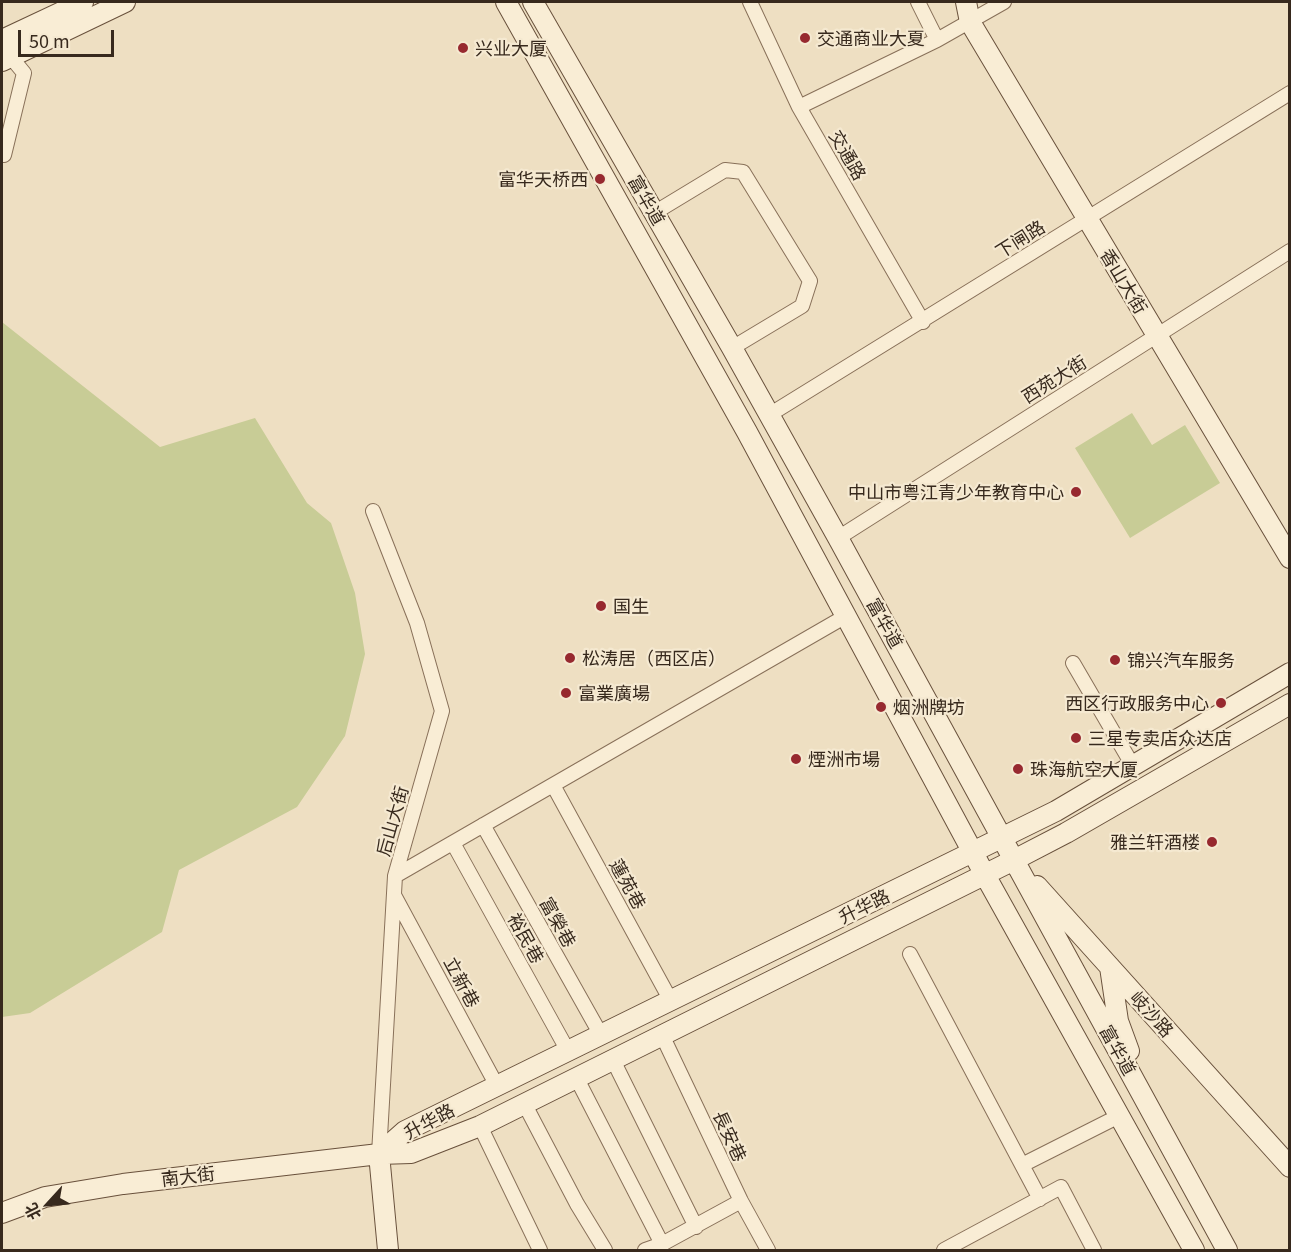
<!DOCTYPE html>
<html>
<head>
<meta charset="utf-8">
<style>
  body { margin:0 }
  #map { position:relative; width:1291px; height:1252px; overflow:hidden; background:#eedfc2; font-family:Georgia,"Noto Sans SC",serif }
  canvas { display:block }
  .frame { position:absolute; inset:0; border:3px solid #37291d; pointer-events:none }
  .north { position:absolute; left:18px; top:1174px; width:60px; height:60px; -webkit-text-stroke:4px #f5e9d1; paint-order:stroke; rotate:244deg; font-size:16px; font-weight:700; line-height:24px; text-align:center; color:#37291d }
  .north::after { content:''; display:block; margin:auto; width:21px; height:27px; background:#37291d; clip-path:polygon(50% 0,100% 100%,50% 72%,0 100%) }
  .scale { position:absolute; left:18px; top:30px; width:96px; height:27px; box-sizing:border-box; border:3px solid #37291d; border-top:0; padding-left:8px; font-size:18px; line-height:21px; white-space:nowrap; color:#37291d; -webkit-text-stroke:4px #f5e9d1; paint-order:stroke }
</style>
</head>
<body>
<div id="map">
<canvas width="1291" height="1252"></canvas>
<div class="frame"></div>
<div class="north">北</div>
<div class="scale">50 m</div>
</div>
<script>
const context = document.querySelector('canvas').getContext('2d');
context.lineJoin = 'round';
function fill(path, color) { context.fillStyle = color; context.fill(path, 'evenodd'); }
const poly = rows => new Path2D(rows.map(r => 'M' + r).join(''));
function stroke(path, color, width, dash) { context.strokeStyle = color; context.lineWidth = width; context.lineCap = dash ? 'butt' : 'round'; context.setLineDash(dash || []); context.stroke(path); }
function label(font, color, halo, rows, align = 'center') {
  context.font = font + ' Georgia,"Noto Sans SC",serif'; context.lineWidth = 4.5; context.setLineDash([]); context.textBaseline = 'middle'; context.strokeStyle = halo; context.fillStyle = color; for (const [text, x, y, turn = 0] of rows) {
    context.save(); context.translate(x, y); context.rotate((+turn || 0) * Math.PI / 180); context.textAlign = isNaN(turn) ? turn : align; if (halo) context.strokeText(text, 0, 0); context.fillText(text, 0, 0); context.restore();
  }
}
const green = poly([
  [2,322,160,447,255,418,307,503,331,523,355,593,365,654,345,736,297,807,179,870,162,932,30,1013,2,1017],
  [1132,413,1152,445,1185,425,1220,483,1130,538,1075,448]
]);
const street = poly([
  [750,2,799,107,923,322],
  [937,40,1004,2],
  [799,107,937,40,918,2],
  [4,155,24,73,10,56],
  [654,213,725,170,743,172,810,281,802,306,732,348],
  [769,415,1290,93],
  [373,511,417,623,442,711,395,876,379,1154],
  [838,538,1290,251],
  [1073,663,1133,766],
  [553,785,671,1001],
  [483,825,601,1035],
  [453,843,568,1051],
  [395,876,846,616],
  [394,895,497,1086],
  [910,954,1040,1199],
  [662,1035,741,1201,768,1250],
  [612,1058,696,1227],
  [576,1077,662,1244],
  [524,1103,577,1204,605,1250],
  [480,1126,540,1250],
  [1022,1165,1119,1116],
  [645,1250,662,1244,741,1201],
  [944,1250,1061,1187,1094,1250]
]);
const secondary = poly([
  [506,2,747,432,985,875,1194,1250],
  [533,2,732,348,838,538,1227,1250],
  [966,2,970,22,1290,558],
  [2,40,83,2],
  [2,61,125,2],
  [1037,886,1290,1167],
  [1110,967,1118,1021,1129,1051],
  [379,1154,405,1131,1056,811,1290,673],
  [379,1154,388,1250],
  [2,1213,45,1197,123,1184,379,1154,411,1153,480,1126,1014,860,1066,833,1290,704]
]);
const markers = [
  [805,38,6,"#97292f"],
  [463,48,6,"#97292f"],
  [600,179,6,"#97292f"],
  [1076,492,6,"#97292f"],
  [601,606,6,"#97292f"],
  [570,658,6,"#97292f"],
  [1115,660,6,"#97292f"],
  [566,693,6,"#97292f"],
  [1221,703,6,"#97292f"],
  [881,707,6,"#97292f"],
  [1076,738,6,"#97292f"],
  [796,759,6,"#97292f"],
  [1018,769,6,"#97292f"],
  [1212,842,6,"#97292f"]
];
const poiNames = [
  ["交通商业大夏",817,38],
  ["兴业大厦",475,48],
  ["富华天桥西",588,179,"right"],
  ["中山市粤江青少年教育中心",1064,492,"right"],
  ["国生",613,606],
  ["松涛居（西区店）",582,658],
  ["锦兴汽车服务",1127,660],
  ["富業廣場",578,693],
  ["西区行政服务中心",1209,703,"right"],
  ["烟洲牌坊",893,707],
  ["三星专卖店众达店",1088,738],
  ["煙洲市場",808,759],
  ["珠海航空大厦",1030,769],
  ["雅兰轩酒楼",1200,842,"right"]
];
const streetNames = [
  ["交通路",848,155,60],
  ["富华道",647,200,60],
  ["下闸路",1020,239,-32],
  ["香山大街",1124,281,59],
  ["西苑大街",1054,379,-32],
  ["富华道",885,623,61],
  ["后山大街",392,821,-74],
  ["蓮苑巷",628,884,61],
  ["升华路",864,906,-26],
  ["富榮巷",558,922,61],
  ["裕民巷",526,938,61],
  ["立新巷",462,982,62],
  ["岐沙路",1152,1014,48],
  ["富华道",1118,1050,61],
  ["升华路",429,1121,-28],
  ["長安巷",730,1136,65],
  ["南大街",188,1176,-7]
];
fill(green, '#c8cc96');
stroke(street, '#887059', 16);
stroke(secondary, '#69513c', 22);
stroke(street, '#f9edd5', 14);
stroke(secondary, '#f9edd5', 20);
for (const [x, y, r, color] of markers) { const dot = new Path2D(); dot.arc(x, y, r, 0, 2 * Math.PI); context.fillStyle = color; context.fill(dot); stroke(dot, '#f5e9d1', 2); }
label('18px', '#37291d', '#f5e9d1', poiNames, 'left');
label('18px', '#37291d', '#f5e9d1', streetNames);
</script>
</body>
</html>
